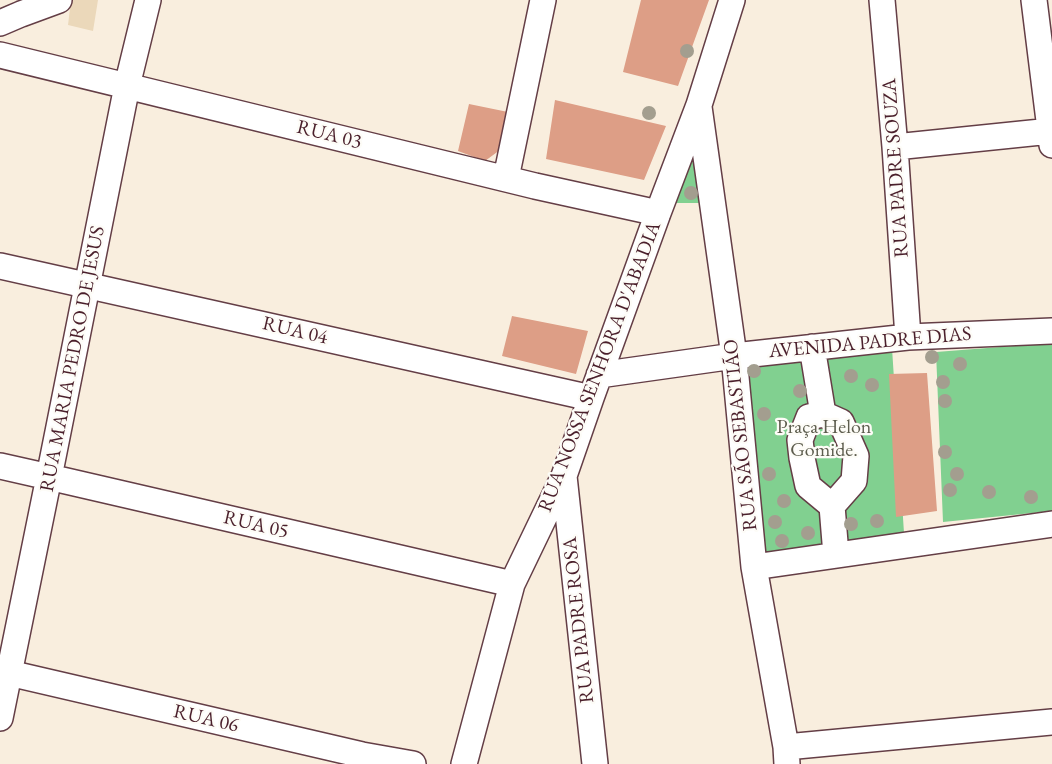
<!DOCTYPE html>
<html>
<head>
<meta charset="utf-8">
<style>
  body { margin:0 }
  canvas { display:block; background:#f9eede }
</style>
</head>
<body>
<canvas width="1052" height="764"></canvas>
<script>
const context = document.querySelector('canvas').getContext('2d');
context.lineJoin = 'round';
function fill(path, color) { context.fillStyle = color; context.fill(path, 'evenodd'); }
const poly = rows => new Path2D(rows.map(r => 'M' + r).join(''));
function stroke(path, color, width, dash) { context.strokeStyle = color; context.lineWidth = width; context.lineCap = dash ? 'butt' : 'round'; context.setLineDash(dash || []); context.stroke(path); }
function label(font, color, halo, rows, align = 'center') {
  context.font = font + ' "EB Garamond",serif'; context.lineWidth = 4.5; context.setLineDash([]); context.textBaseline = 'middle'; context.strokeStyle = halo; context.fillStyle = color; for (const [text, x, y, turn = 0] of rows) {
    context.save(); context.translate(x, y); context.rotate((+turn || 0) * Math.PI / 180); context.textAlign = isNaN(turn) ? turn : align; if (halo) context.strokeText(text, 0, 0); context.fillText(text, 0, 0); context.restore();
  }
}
const built = poly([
  [71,0,98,0,93,31,68,25]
]);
const green = poly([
  [691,139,707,203,665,203],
  [1052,343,1052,511,943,522,936,352],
  [892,348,904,533,761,556,742,361]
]);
const building = poly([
  [641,0,709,0,678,86,623,72],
  [555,100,666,126,644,180,546,159],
  [469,104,508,112,504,147,485,161,458,151],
  [512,316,588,331,576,374,502,356],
  [927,373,937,511,896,517,889,374]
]);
const minor = poly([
  [882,0,895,147,908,337],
  [1034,0,1052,145],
  [0,23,21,14,59,0],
  [0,55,535,186,658,213],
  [699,107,734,356,754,567,786,747,787,764],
  [895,147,1051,131],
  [506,178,543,0],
  [0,266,591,398],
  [812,347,823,414],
  [599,375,734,356,908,337,1052,331],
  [0,466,49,477,512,584],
  [564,476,595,764],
  [832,506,808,486,802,458,800,440,809,417,823,414,841,422,856,456,854,481,832,506,836,555],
  [754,567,1052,524],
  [0,671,362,755,413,764],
  [0,718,49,477,127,86,148,0],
  [786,747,1052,722],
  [464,764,512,584,564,476,591,398,658,213,699,105,732,0]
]);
const trees = [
  [687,51],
  [649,113],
  [691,193],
  [932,357],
  [960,364],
  [754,371],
  [851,376],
  [943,382],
  [872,385],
  [800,391],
  [945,401],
  [764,414],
  [945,452],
  [769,474],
  [957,474],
  [950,490],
  [989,492],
  [1031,497],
  [784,501],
  [877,521],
  [775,522],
  [851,524],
  [808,533],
  [782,541]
];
const streetNames = [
  ["RUA 03",329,135,14],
  ["RUA PADRE SOUZA",896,168,-94],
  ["RUA 04",295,331,13],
  ["AVENIDA PADRE DIAS",870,343,-5],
  ["RUA MARIA PEDRO DE JESUS",73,359,-79],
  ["RUA NOSSA SENHORA D'ABADIA",600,367,-69],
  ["RUA SÃO SEBASTIÃO",741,435,-96],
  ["RUA 05",256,525,13],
  ["RUA PADRE ROSA",579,620,-96],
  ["RUA 06",206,719,13]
];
const parkNames = [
  ["Praça Helon",824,428],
  ["Gomide.",824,451]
];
fill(built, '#ebd8ba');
fill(green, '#81d090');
fill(building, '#dd9e86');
stroke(minor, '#643e46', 28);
stroke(minor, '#fff', 25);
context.fillStyle = '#a39e8f';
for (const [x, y] of trees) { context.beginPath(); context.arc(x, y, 7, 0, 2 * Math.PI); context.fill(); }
label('20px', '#4a1f2b', '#fdfcf7', streetNames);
label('20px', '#5d5d4e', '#fdfcf7', parkNames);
</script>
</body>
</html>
